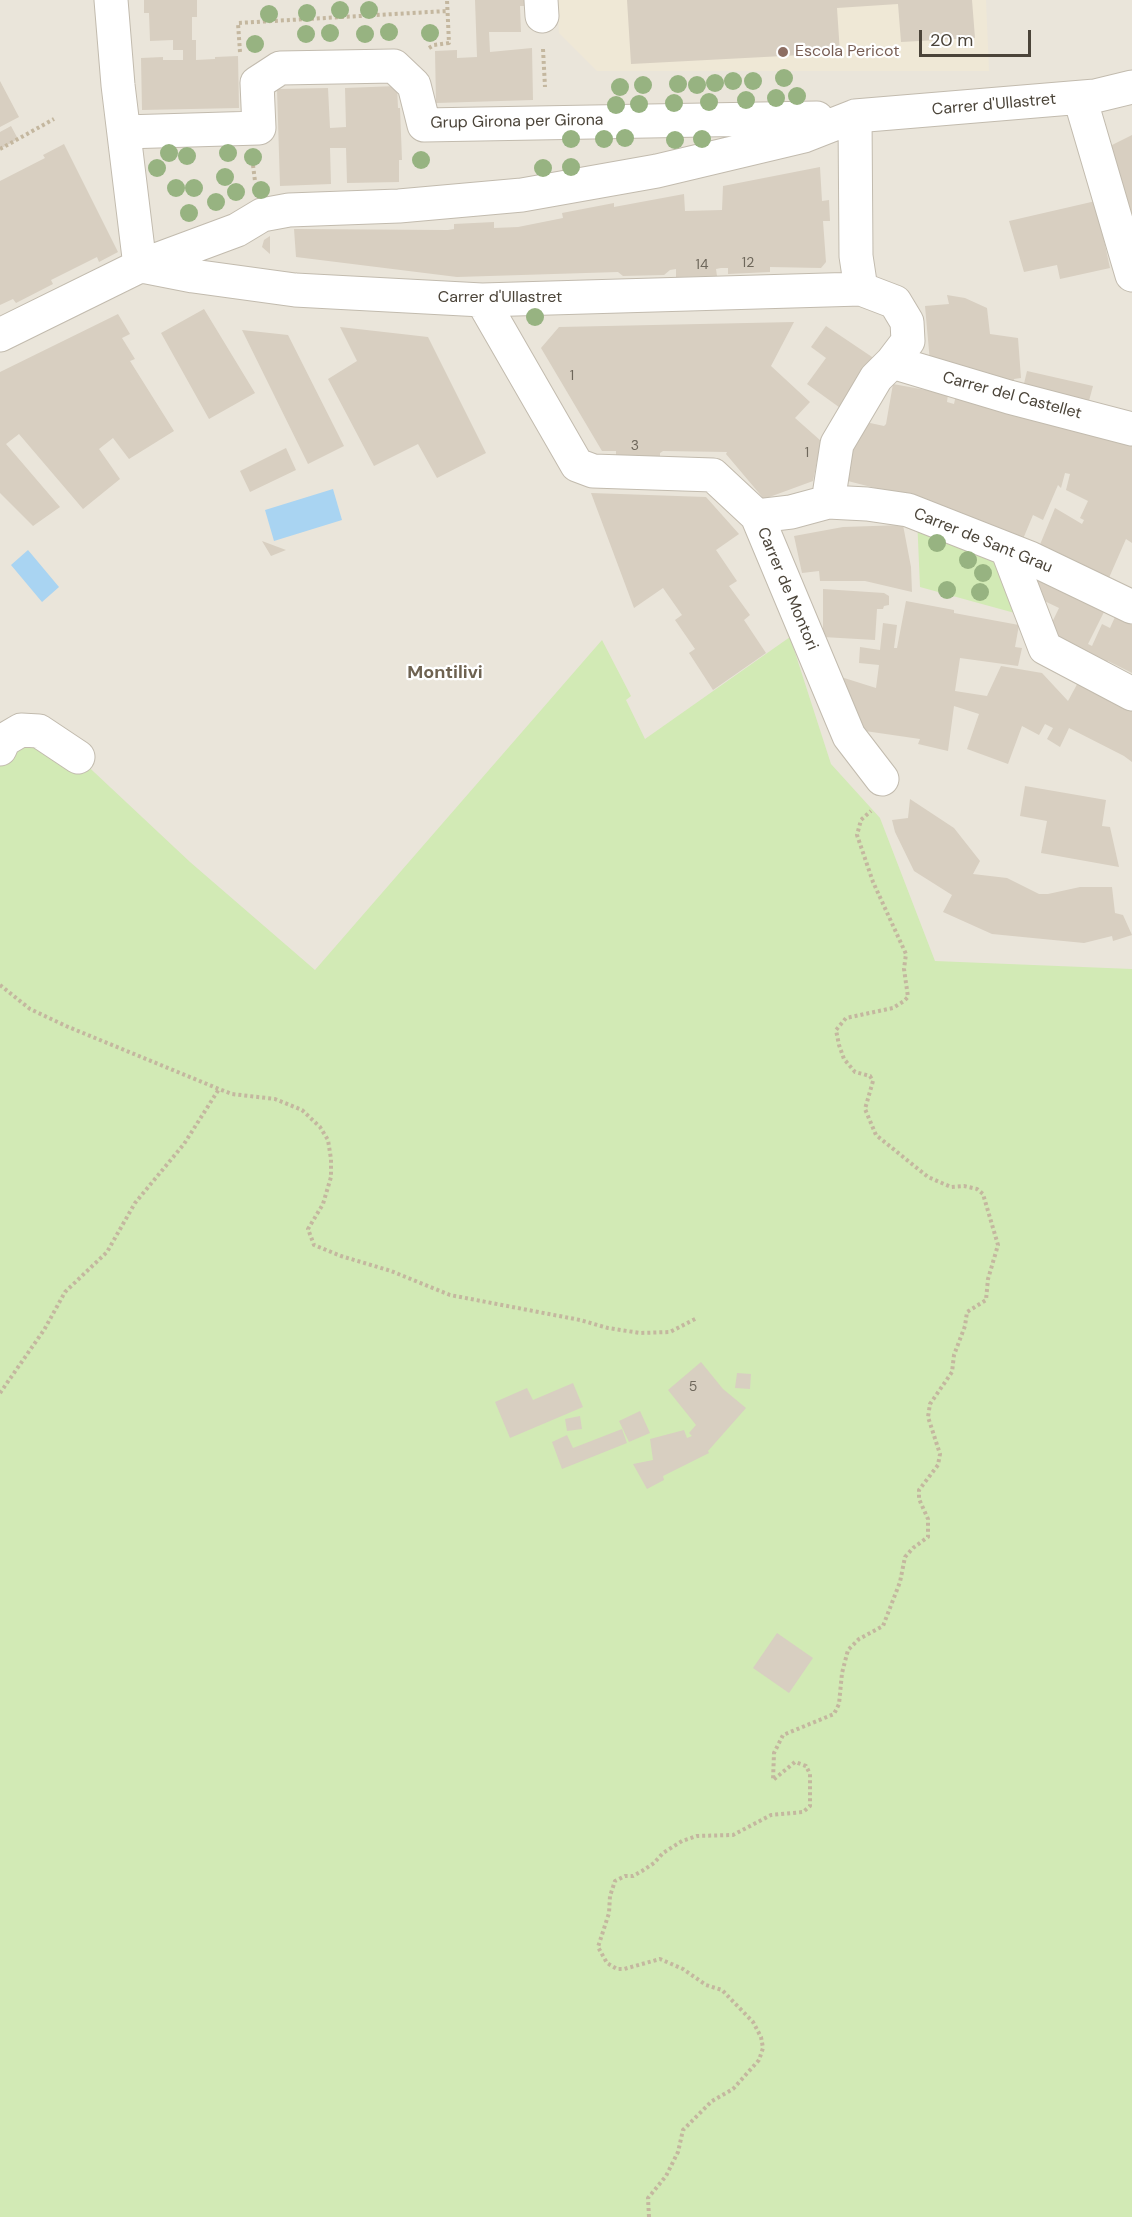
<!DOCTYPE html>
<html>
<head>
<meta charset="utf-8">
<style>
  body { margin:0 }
  #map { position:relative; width:1132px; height:2217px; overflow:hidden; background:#f6f3ec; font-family:"DM Sans",sans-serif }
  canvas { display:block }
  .scale { position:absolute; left:919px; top:30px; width:112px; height:27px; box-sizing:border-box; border:3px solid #4b4439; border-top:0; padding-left:8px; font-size:18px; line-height:21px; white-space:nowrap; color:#4b4439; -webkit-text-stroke:4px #fff; paint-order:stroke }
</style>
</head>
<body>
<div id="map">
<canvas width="1132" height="2217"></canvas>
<div class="scale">20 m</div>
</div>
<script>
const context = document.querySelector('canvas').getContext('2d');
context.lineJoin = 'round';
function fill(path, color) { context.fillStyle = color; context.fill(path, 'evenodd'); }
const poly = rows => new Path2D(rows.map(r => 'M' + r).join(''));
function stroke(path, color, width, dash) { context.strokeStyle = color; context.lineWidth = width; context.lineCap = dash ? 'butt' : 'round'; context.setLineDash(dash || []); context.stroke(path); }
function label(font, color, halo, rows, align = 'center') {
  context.font = font + ' "DM Sans",sans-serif'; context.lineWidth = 4.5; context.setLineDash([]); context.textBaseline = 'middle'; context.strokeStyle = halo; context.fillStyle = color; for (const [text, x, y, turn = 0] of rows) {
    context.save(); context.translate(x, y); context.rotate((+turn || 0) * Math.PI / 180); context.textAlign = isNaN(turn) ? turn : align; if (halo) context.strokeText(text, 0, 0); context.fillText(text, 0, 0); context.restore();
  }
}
const residential = poly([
  [0,0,1132,0,1132,988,0,1160]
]);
const education = poly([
  [557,0,986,0,989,71,597,71,559,33]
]);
const green = poly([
  [917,517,1005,551,1022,615,920,587],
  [790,637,831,764,880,818,935,961,1132,969,1132,2217,0,2217,0,749,4,740,78,757,190,862,315,970,602,640,631,696,626,700,645,739]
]);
const water = poly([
  [333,489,342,520,274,541,265,510],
  [28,550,59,587,42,602,11,565]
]);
const building = poly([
  [144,0,197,0,197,17,192,17,192,40,196,40,196,60,215,59,215,57,238,56,239,108,142,110,141,58,163,57,163,60,183,60,183,50,173,50,173,40,150,41,149,13,144,13],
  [475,0,524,0,525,6,520,6,521,32,489,32,490,52,532,48,533,100,436,103,435,51,457,50,457,58,477,57],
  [627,0,972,0,975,38,901,42,898,4,837,8,840,53,631,64],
  [0,81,19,117,0,127],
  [397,86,398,108,400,108,402,160,399,160,399,182,347,183,346,148,330,148,331,184,280,186,277,89,328,88,330,128,346,127,345,88],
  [11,126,18,139,0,149,0,132],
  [1132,135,1132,218,1102,150],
  [64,144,118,252,99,262,97,257,51,280,53,284,16,303,13,299,0,305,0,181,45,158,43,155],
  [820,167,822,201,829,200,830,221,823,221,826,262,821,268,770,267,770,272,728,274,728,268,721,268,716,269,717,276,676,277,676,269,670,270,664,275,623,276,618,272,457,277,296,257,294,229,448,230,454,229,454,224,494,222,494,228,518,227,563,218,562,213,614,203,614,207,684,194,685,211,722,210,723,186],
  [1100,200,1101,226,1110,268,1060,279,1057,265,1024,272,1009,221],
  [270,236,270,254,262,247,264,240],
  [947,295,965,298,987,308,990,334,1018,338,1021,378,1014,379,1015,389,930,362,925,306,949,304],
  [204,309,255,393,209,419,161,333],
  [118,314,130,334,122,338,135,359,130,361,174,431,129,459,113,438,99,449,120,479,83,509,19,434,6,444,60,507,33,526,0,493,0,372],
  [794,322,771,366,810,402,795,418,821,441,813,481,764,499,726,454,727,452,663,451,660,453,660,458,616,456,616,451,602,451,541,348,559,327],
  [826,326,878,361,843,410,807,384,826,358,811,347],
  [340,327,428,337,486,453,437,478,418,444,374,466,328,379,357,361],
  [242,330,288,335,344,446,308,464],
  [1027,371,1093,386,1087,408,1022,392],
  [893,384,948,394,947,402,954,404,956,395,1132,437,1132,543,1126,539,1108,580,1039,547,1055,508,1082,524,1084,520,1080,518,1088,501,1066,490,1070,474,1065,473,1061,488,1058,485,1043,520,1033,515,1023,539,914,498,844,480,861,421,884,426,886,424],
  [286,448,296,470,250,492,240,471],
  [591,493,706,497,739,534,716,550,737,581,729,586,750,615,744,620,766,653,713,690,689,653,695,649,675,620,682,615,663,588,634,608],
  [903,525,911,567,912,592,865,581,820,581,819,571,802,573,794,536,843,527],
  [262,541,286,550,271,556],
  [1039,579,1104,612,1088,644,1092,646,1102,624,1110,628,1115,617,1132,625,1132,673,1108,661,1103,671,1045,637,1059,608,1032,595],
  [823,589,884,593,889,596,889,605,884,606,883,609,877,609,875,640,823,637],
  [906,601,954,610,954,613,1019,625,1015,647,1022,648,1018,666,960,658,955,691,987,696,1001,666,1042,673,1068,701,1081,677,1132,703,1132,762,1124,756,1069,728,1060,747,1047,739,1053,728,1045,724,1039,735,1022,726,1008,764,967,749,979,714,954,706,948,751,918,744,920,739,865,731,841,677,876,688,879,665,859,663,860,647,880,650,883,623,897,625,894,648,897,648],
  [1025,786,1106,800,1102,826,1110,827,1119,867,1041,853,1047,821,1020,816],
  [910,799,954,828,980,861,973,874,1007,878,1039,894,1048,894,1080,887,1112,887,1115,913,1123,915,1132,935,1113,941,1112,936,1084,943,992,934,943,912,952,895,914,871,895,832,892,820,908,818],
  [701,1362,723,1389,746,1408,708,1451,709,1453,663,1476,664,1480,647,1489,633,1464,653,1460,650,1439,684,1430,687,1438,692,1436,689,1433,696,1425,668,1390],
  [737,1373,751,1374,750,1389,735,1388],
  [573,1383,583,1407,510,1438,495,1402,527,1388,533,1400],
  [640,1411,650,1433,629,1442,619,1421],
  [580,1416,582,1429,567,1431,565,1419],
  [622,1429,627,1443,562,1469,552,1442,567,1435,573,1448],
  [777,1633,813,1658,789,1693,753,1668]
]);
const path = poly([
  [429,48,434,45,449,43,447,0],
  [543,49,545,87],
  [240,52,238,23,447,11],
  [0,149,54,119],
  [253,165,255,181],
  [0,985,30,1009,66,1026,219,1089,232,1094,275,1099,302,1110,320,1127,328,1140,331,1159,331,1177,323,1204,308,1229,314,1245,341,1256,391,1271,450,1295,580,1320,608,1328,640,1333,670,1332,697,1318],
  [0,1393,44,1330,65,1292,107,1252,135,1203,184,1144,219,1089],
  [649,2217,648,2198,666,2176,678,2152,683,2130,712,2101,733,2089,759,2060,763,2048,761,2037,753,2022,722,1990,706,1985,683,1969,660,1959,624,1969,617,1969,607,1963,598,1947,609,1913,610,1896,615,1881,625,1876,633,1876,642,1871,654,1863,663,1853,682,1841,697,1836,733,1835,771,1815,803,1812,810,1806,810,1774,806,1766,795,1762,773,1780,774,1753,783,1735,834,1714,839,1704,842,1673,848,1650,859,1639,883,1626,900,1582,905,1557,913,1548,928,1537,928,1519,919,1499,919,1490,938,1465,940,1454,928,1417,930,1404,952,1372,954,1355,965,1326,967,1312,986,1300,988,1279,998,1245,983,1194,977,1189,964,1186,951,1187,928,1177,876,1135,865,1109,873,1081,870,1076,855,1072,844,1059,839,1045,836,1030,846,1018,893,1008,904,1001,908,997,904,969,906,954,873,882,857,835,861,820,871,811]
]);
const minor = poly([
  [111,0,118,85,140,266],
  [541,0,542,16],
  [1080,98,1132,275],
  [855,116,856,256,861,289],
  [124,132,259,128,257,83,280,68,394,66,414,85,424,125,817,118],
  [142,266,193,276,295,290,482,300,861,289,895,302,907,322,908,341,892,362,876,378,837,444,828,502],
  [482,300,577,465,593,471,713,475,757,516,849,736,882,779],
  [0,335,140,266,237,230,262,215,289,210,399,206,522,195,657,171,804,136,855,116,1095,96,1132,87],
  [892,362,1009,397,1132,429],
  [757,516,791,512,828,502,867,504,908,510,1030,558,1132,607],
  [1007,549,1045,648,1132,694],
  [0,749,4,740,21,730,39,731,78,757]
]);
const trees = [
  [340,10],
  [369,10],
  [307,13],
  [269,14],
  [389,32],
  [330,33],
  [430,33],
  [306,34],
  [365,34],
  [255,44],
  [784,78],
  [733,81],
  [753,81],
  [715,83],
  [678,84],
  [643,85],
  [697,85],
  [620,87],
  [797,96],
  [776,98],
  [746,100],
  [709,102],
  [674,103],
  [639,104],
  [616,105],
  [625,138],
  [571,139],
  [604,139],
  [702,139],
  [675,140],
  [169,153],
  [228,153],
  [187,156],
  [253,157],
  [421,160],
  [571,167],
  [157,168],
  [543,168],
  [225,177],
  [176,188],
  [194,188],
  [261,190],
  [236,192],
  [216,202],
  [189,213],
  [535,317],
  [937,543],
  [968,560],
  [983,573],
  [947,590],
  [980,592]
];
const markers = [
  [783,52,6,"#8d6e63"]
];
const numberNames = [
  ["12",748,263],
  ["14",702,265],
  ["1",572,376],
  ["3",635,446],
  ["1",807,453],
  ["5",693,1387]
];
const educationNames = [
  ["Escola Pericot",795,52]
];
const streetNames = [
  ["Carrer d'Ullastret",994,105,-5],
  ["Grup Girona per Girona",517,122,-1],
  ["Carrer d'Ullastret",500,298],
  ["Carrer del Castellet",1012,396,15],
  ["Carrer de Sant Grau",983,541,22],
  ["Carrer de Montori",787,589,67]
];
const neighbourhoodNames = [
  ["Montilivi",445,673]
];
fill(residential, '#eae5da');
fill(education, '#efe8d6');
fill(green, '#d2eab5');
fill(water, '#a9d4f2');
fill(building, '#d8cfc1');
stroke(minor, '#c2bbae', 35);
stroke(path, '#c4b79f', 4, [3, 3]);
stroke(minor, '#fff', 33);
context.fillStyle = '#97b381';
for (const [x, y] of trees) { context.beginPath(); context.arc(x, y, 9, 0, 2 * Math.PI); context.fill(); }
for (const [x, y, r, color] of markers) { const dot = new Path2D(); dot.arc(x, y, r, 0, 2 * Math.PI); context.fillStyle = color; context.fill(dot); stroke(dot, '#fff', 2); }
label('14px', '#6e675b', null, numberNames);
label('16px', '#785e54', '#fff', educationNames, 'left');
label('16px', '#4b4439', '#fff', streetNames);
label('bold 18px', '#6e6250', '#fff', neighbourhoodNames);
</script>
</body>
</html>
